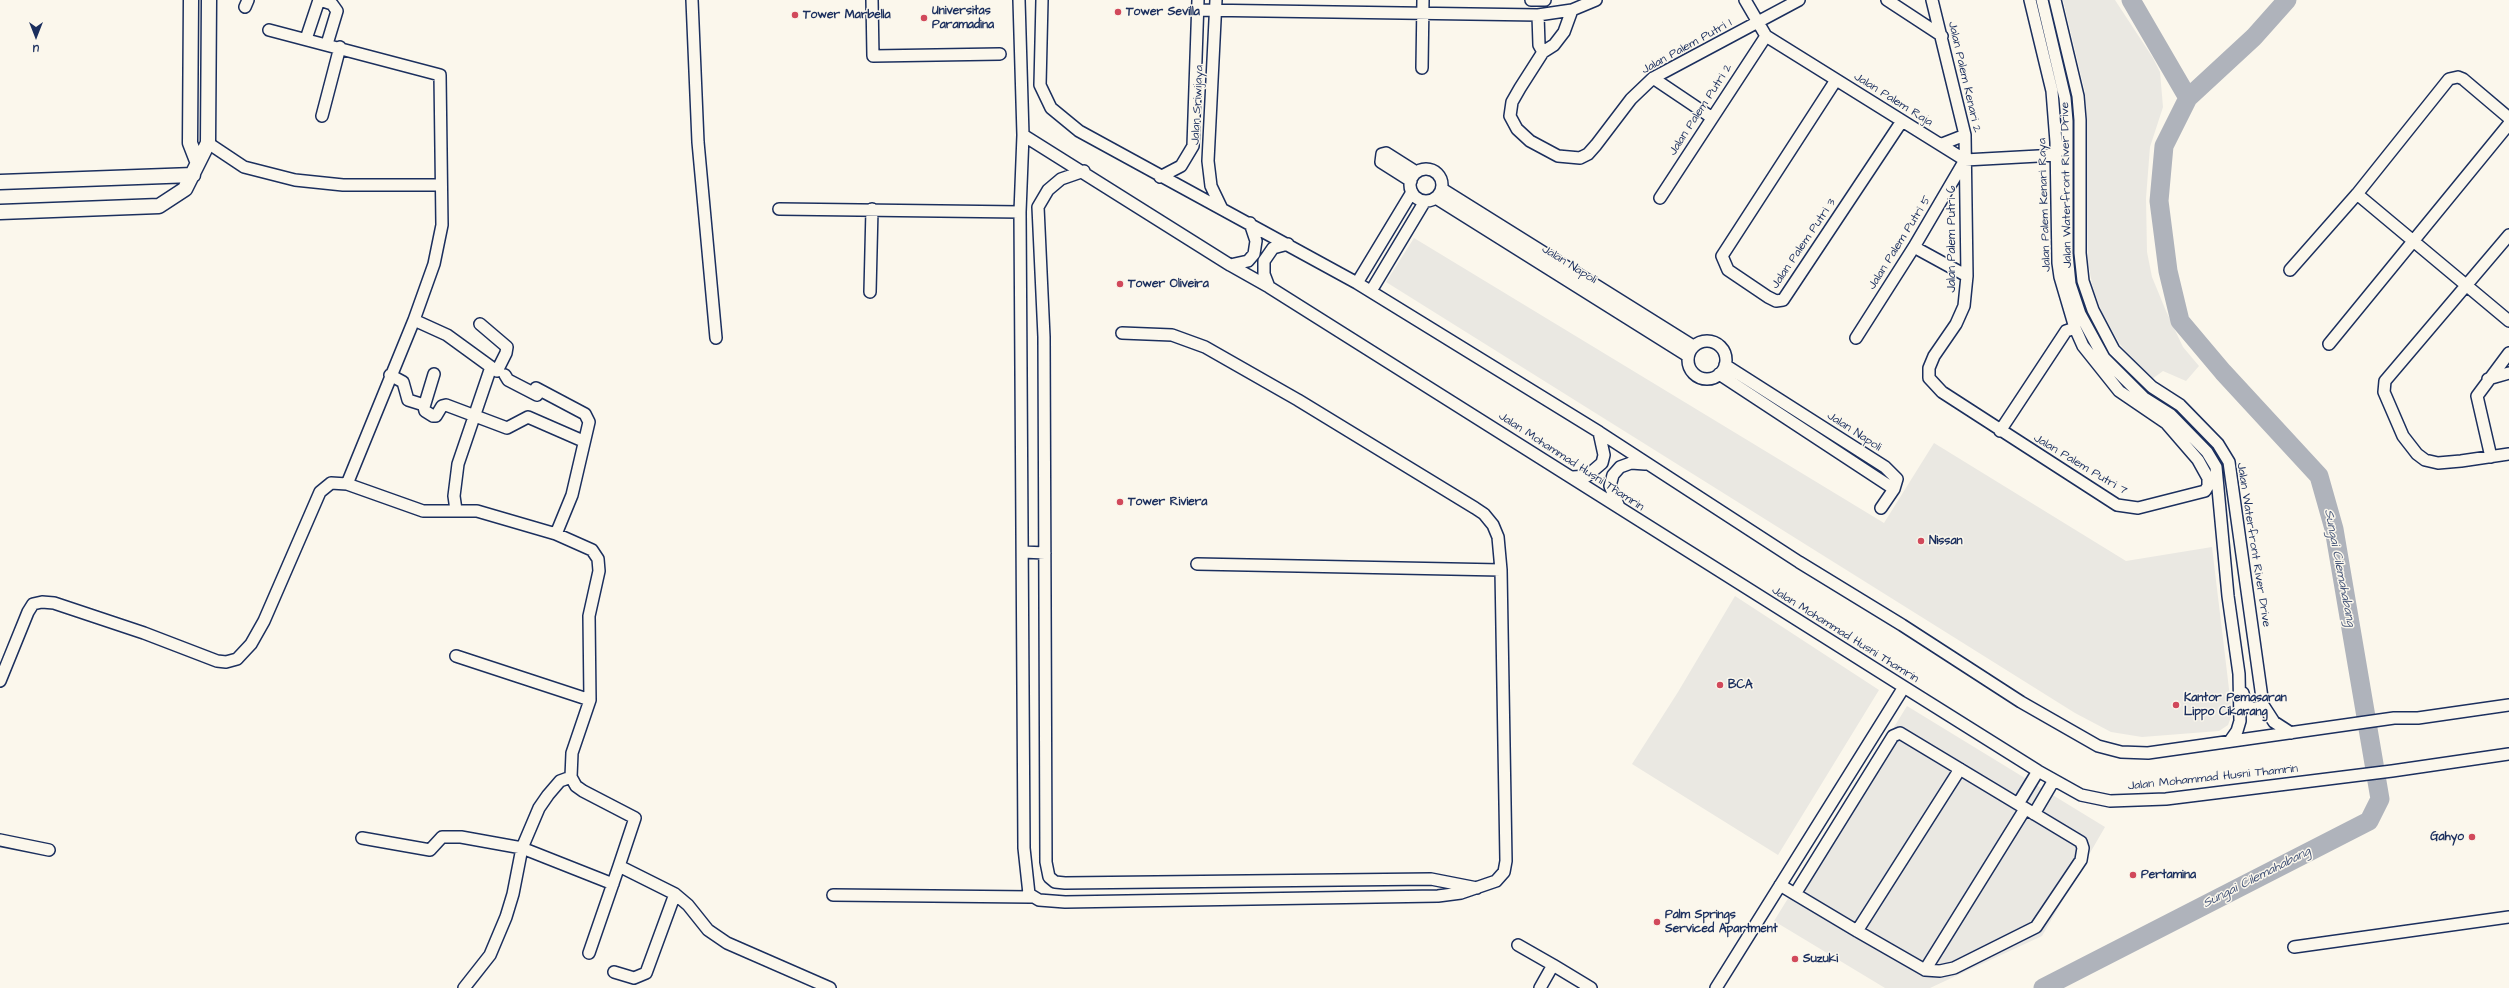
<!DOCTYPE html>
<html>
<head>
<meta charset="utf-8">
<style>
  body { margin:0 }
  #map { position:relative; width:2509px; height:988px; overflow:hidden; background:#fbf7ec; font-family:"Architects Daughter",sans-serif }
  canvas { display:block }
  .north { position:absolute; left:16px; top:16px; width:40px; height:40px; -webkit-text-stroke:3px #fbf7ec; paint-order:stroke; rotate:180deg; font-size:11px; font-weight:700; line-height:16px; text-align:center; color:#1b2f5e }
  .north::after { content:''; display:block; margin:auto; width:14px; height:18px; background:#1b2f5e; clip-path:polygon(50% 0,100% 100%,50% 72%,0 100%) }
</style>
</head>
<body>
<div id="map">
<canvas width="2509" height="988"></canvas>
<div class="north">U</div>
</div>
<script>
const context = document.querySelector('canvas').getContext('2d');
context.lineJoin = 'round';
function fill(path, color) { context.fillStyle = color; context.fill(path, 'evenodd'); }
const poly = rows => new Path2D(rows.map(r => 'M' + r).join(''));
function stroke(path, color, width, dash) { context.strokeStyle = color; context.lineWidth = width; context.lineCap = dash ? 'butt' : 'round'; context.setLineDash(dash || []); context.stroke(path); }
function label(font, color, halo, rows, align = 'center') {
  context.font = font + ' "Architects Daughter",sans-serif'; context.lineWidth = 3; context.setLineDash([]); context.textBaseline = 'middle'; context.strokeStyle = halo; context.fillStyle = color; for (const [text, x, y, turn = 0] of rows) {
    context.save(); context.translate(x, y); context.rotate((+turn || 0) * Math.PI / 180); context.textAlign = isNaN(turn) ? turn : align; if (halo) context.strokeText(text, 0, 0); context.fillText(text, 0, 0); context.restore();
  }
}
const built = poly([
  [2063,0,2115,0,2153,58,2160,72,2163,107,2150,147,2146,198,2147,252,2152,277,2166,311,2183,347,2199,366,2186,381,2163,371,2152,379,2138,366,2119,343,2102,312,2093,289,2088,262,2085,92],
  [1414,238,1884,523,1934,443,2126,561,2212,547,2232,714,2228,725,2219,731,2142,737,2111,732,2075,713,1386,282],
  [1735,596,1879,690,1778,855,1632,764,1678,692],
  [1907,706,2105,827,2042,936,1930,988,1885,988,1774,921]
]);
const river = poly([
  [2131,0,2188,98],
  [2043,988,2369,821,2380,799,2334,529,2319,476,2223,372,2180,321,2168,271,2159,201,2164,146,2188,98,2254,37,2287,0]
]);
const minor = poly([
  [320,0,332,4,337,11,327,44],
  [692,0,698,142,716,338],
  [872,0,873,56,1000,54],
  [1019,0,1023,135,1020,212,1024,848,1029,894,1039,900,1065,902,1438,896,1461,893,1496,881,1504,872,1506,861,1501,570,1498,537,1493,525,1484,514,1475,508,1298,400,1205,347,1172,335,1122,333],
  [1042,0,1040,85,1051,108,1079,131,1357,283,1599,432,1799,562,1902,625,2021,702,2098,746,2121,752,2148,753,2394,718,2418,718,2509,705],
  [1216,0,1208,161,1211,186,1222,209],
  [1531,0,1545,0],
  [1745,0,1766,36,1965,160,2057,155],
  [1887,0,1942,36],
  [1932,0,1965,135,1967,276,1964,306,1956,324,1934,356,1929,368,1929,378,1942,392,2117,505,2138,508,2205,491,2208,486,2208,478,2198,460,2166,423,2119,391,2083,346,2075,328,2060,277,2058,263,2056,142,2052,91,2030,0],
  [2042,0,2065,98,2067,121,2067,254,2070,284,2080,314,2104,358,2144,398,2171,415,2207,452,2216,467,2228,596,2239,674,2240,721,2237,731,2230,741],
  [2055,0,2078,96,2080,120,2080,253,2083,281,2093,310,2114,350,2152,387,2180,405,2218,444,2229,462,2263,705,2274,722,2291,733],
  [245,7,248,0],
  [1198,10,1538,15,1572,10,1596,0],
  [1572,10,1564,32,1554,45,1543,52,1520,88,1512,102,1510,116,1517,129,1530,141,1558,156,1580,158,1588,154,1596,145,1631,99,1653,78,1799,0],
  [1538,15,1539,45,1543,52],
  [269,30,440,75,442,225,434,264,414,320,447,335,491,367,458,464,454,496,456,510],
  [306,39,319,0],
  [1422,68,1423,0],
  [1653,78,1711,117],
  [1836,80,1722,256,1728,270,1768,297,1776,301,1783,300,1902,121],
  [322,116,340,47],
  [1023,135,1230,265,1269,287,1904,687,2038,771,2081,795,2110,801,2166,799,2392,771,2509,754],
  [208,143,244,167,295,180,343,185,440,185],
  [1942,144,1965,135],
  '1410 185a16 16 0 1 1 32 0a16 16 0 1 1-32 0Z',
  [1084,171,1061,179,1048,190,1038,207,1044,337,1046,862,1049,877,1055,882,1065,883,1431,879,1477,888],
  [1160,177,1181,166,1193,146,1198,0],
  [1411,181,1381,162,1382,154,1386,153,1416,172],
  [1442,189,1693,346],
  [2357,194,2509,321],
  [1436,198,1688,356],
  [1660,198,1766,36],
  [779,209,1020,212],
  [2509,235,2385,381,2384,392,2403,436,2417,454,2425,460,2438,463,2461,461,2509,454],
  [1914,247,1967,276],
  [1230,265,1248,261,1254,254,1256,241,1250,223],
  [2290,270,2357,194,2449,79,2458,77,2463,79,2509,118],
  [1357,283,1412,192],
  [1269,287,1264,274,1264,261,1273,248,1288,244],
  [1371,291,1425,201],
  [870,292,872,209],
  [480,324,507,347,506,353,497,371],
  [1856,338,1914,247,1965,160],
  '1688 360a19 19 0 1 1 38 0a19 19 0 1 1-38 0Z',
  [2329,344,2509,124],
  [434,374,424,407,425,411,433,416,436,416,442,406,446,405,507,428,528,417,583,441],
  [1719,374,1894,489,1897,479,1885,467,1725,365],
  [390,375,403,382,408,400,424,405],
  [505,375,508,380,537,395,540,391],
  [2488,379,2509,373],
  [536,388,585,414,589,422,572,495,556,534],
  [2000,431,2066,331,2075,328],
  [2491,457,2477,396,2509,353],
  [1573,477,1587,476,1602,463,1604,455,1599,432],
  [347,484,414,320],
  [1619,507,1610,486,1613,475,1620,467,1631,463,1645,464],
  [1881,508,1894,489],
  [1023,552,1045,553],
  [1197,564,1501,570],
  [456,656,590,700],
  [0,681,28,612,33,604,42,602,54,603,144,633,217,661,226,662,237,659,251,644,264,621,320,492,331,483,347,484,423,511,477,511,556,534,592,550,598,559,599,571,589,616,590,700,572,753,571,777,576,786,583,791,635,818,619,866,675,894,688,905,708,930,727,943,830,988],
  [2243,693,2245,703,2251,708,2256,709,2263,705],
  [571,777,560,781,548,795,539,808,522,848,613,884],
  [2018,804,2038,771],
  [2034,814,2054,780],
  [362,838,430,850,442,837,461,837,522,848,513,894,506,917,490,955,464,988],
  [0,840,49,850],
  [1780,885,1795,894,1857,931,1925,970,1940,971,1954,968,2036,927,2081,860,2083,848,2081,842,1900,733,1893,736,1795,894],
  [833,895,1031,897],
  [1857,931,1960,769],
  [1518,945,1553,965],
  [2294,947,2509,917],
  [589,953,619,866],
  [1925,970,2025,809],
  [614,972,634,978,646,973,675,894],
  [1540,988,1553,965,1591,988],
  [1716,988,1904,687]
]);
const major = poly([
  [191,0,190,143,197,161],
  [0,182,193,175],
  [0,212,159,206,185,189,208,143,209,0]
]);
const markers = [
  [1118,12,4,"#d1495b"],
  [795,15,4,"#d1495b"],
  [924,18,4,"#d1495b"],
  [1120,284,4,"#d1495b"],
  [1120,502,4,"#d1495b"],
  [1921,541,4,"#d1495b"],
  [1720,685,4,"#d1495b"],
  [2176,705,4,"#d1495b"],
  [2472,837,4,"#d1495b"],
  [2133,875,4,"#d1495b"],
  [1657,922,4,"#d1495b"],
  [1795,959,4,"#d1495b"]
];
const poiNames = [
  ["Universitas",932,11],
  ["Paramadina",932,25],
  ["Tower Sevilla",1126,12],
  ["Tower Marbella",803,15],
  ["Tower Oliveira",1128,284],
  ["Tower Riviera",1128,502],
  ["Nissan",1929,541],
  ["BCA",1728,685],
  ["Kantor Pemasaran",2184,698],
  ["Lippo Cikarang",2184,712],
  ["Gahyo",2464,837,"right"],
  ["Pertamina",2141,875],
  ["Palm Springs",1665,915],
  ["Serviced Apartment",1665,929],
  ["Suzuki",1803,959]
];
const streetNames = [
  ["Jalan Palem Putri 1",1687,47,-29],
  ["Jalan Palem Kenari 2",1964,77,77],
  ["Jalan Palem Raja",1893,100,32],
  ["Jalan Sriwijaya",1198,105,-87],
  ["Jalan Palem Putri 2",1701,110,-57],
  ["Jalan Waterfront River Drive",2067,185,-91],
  ["Jalan Palem Kenari Raya",2045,205,-92],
  ["Jalan Palem Putri 6",1952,239,-90],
  ["Jalan Palem Putri 5",1900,243,-58],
  ["Jalan Palem Putri 3",1804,244,-56],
  ["Jalan Napoli",1569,265,32],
  ["Jalan Napoli",1854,432,33],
  ["Jalan Mohammad Husni Thamrin",1571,462,33],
  ["Jalan Palem Putri 7",2080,465,31],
  ["Jalan Waterfront River Drive",2253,545,81],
  ["Jalan Mohammad Husni Thamrin",1845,635,32],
  ["Jalan Mohammad Husni Thamrin",2213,778,-6]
];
const waterNames = [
  ["Sungai Cilemahabang",2339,568,79],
  ["Sungai Cilemahabang",2257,878,-27]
];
fill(built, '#eae8e2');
stroke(river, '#afb3bb', 19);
stroke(minor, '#1b2f5e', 14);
stroke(major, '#1b2f5e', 17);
stroke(minor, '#fbf7ec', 11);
stroke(major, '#fbf7ec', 14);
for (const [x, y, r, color] of markers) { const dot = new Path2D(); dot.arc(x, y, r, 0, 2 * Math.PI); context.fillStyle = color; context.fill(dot); stroke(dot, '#fbf7ec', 1.5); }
label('bold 12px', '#1b2f5e', '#fbf7ec', poiNames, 'left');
label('12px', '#1b2f5e', '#fbf7ec', streetNames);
label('italic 13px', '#47577a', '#fbf7ec', waterNames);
</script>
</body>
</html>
